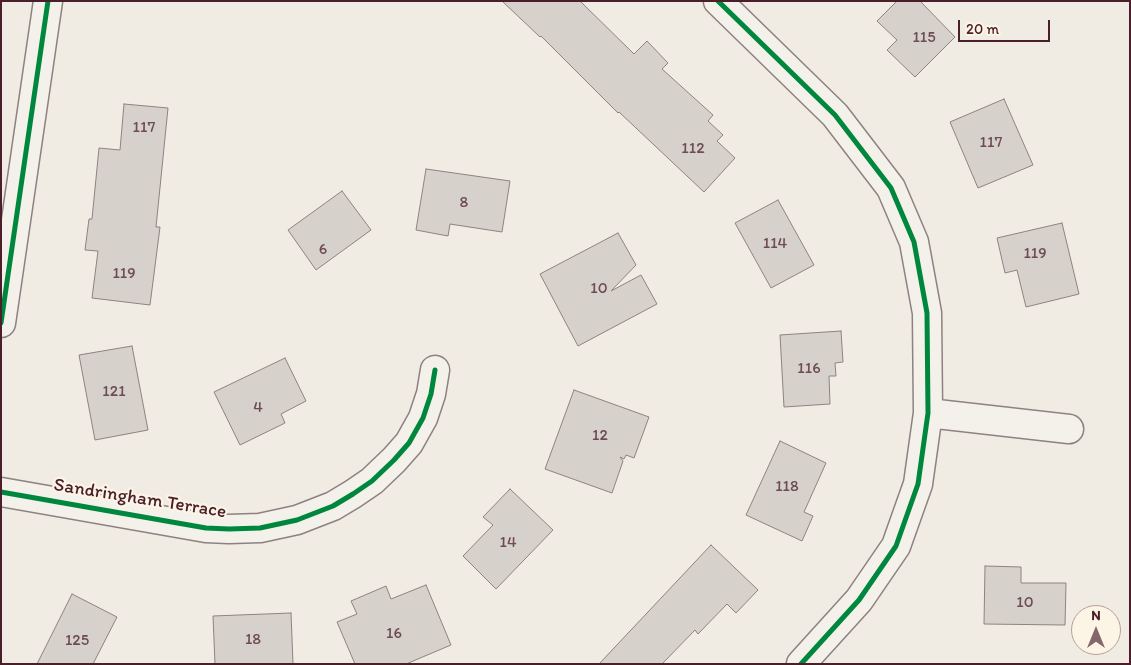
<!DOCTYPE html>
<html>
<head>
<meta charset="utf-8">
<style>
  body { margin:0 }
  #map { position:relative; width:1131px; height:665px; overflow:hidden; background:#f0ebe3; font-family:Itim,sans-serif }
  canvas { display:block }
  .frame { position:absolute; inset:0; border:2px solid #4a1f2b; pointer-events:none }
  .north { position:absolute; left:1071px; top:605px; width:50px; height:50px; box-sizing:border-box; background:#fcf5e5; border:1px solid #b59f9b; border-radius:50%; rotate:0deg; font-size:14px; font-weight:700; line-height:20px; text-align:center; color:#4a1f2b }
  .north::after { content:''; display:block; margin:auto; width:18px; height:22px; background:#84666b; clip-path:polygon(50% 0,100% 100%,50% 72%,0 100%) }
  .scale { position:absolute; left:958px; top:20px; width:92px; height:22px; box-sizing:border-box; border:2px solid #4a1f2b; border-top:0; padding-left:6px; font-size:15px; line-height:18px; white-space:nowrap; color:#4a1f2b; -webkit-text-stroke:4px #fcf5e5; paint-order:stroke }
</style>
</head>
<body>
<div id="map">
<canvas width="1131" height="665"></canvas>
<div class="frame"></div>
<div class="north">N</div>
<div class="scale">20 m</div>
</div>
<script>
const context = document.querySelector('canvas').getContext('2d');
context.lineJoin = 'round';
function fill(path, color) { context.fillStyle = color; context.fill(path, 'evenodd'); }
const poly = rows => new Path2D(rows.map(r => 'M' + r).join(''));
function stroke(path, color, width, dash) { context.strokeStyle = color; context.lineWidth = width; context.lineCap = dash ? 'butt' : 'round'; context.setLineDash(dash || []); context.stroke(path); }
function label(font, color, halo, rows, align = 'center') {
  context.font = font + ' Itim,sans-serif'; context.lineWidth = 4.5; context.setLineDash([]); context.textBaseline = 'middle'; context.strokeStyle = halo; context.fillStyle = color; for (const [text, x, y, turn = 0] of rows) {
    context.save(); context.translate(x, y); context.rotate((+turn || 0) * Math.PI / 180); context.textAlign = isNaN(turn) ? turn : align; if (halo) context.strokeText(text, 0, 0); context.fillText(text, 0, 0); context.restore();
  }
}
const building = poly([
  [502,1,580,1,634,54,647,41,668,63,662,69,713,115,708,121,723,135,717,141,735,158,704,192,619,112,618,113,541,36,540,37,502,1],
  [897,1,920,1,955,37,915,77,887,50,897,40,877,21,897,1],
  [1004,99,1033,165,978,188,950,122,1004,99],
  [124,104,168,108,156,227,160,227,150,305,92,298,98,251,85,250,89,219,92,219,99,148,120,150,124,104],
  [426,169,510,181,502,232,450,224,448,236,416,230,426,169],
  [342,191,371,230,316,270,288,230,342,191],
  [778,200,814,265,771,288,735,223,778,200],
  [1062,223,1079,294,1026,307,1017,270,1005,273,997,238,1062,223],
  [618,233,636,265,611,291,641,275,657,304,578,346,540,274,618,233],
  [841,331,843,362,835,363,836,376,829,376,830,404,784,407,780,335,841,331],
  [132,346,148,430,95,440,79,355,132,346],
  [285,358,306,401,281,414,285,423,240,445,214,392,285,358],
  [574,390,649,417,634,458,626,455,624,459,620,457,623,461,612,493,545,469,574,390],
  [780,441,826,463,804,512,813,516,802,541,746,515,780,441],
  [510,489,553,530,496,589,463,556,493,525,483,517,510,489],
  [711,545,758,590,736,613,727,604,698,634,695,630,662,664,599,664,711,545],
  [985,566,1021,567,1021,583,1066,583,1065,625,984,624,985,566],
  [426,585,451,645,406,664,355,664,337,622,357,614,351,601,386,586,391,599,426,585],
  [72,594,117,617,93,664,37,664,72,594],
  [291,613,293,664,215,664,213,616,291,613]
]);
const street = poly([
  [718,1,835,115,891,188,914,242,927,313,928,413,918,484,896,546,859,600,801,664],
  [1,323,48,1],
  [928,413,1069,429],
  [1,492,206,528,229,529,260,528,297,520,333,506,353,494,372,481,394,460,409,443,423,418,431,394,435,370]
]);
const cycleway = poly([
  [718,1,835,115,891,188,914,242,927,313,928,413,918,484,896,546,859,600,801,664],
  [1,323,48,1],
  [1,492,206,528,229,529,260,528,297,520,333,506,353,494,372,481,394,460,409,443,423,418,431,394,435,370]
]);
const numberNames = [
  ["115",924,38],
  ["117",144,128],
  ["117",991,143],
  ["112",693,149],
  ["8",464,203],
  ["114",775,244],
  ["6",323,250],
  ["119",1035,254],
  ["119",124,274],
  ["10",599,289],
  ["116",809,369],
  ["121",114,392],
  ["4",258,408],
  ["12",600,436],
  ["118",787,487],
  ["14",508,543],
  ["10",1025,603],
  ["16",394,634],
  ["18",253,640],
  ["125",77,641]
];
const streetNames = [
  ["Sandringham Terrace",140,499,9]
];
fill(building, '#d7d1cc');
stroke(building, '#8d8281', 1);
stroke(street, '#8d8281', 31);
stroke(street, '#f4f1eb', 28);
stroke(cycleway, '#00873e', 5);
label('16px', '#6d4c53', null, numberNames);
label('19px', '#4a1f2b', '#fcf5e5', streetNames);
</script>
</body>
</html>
